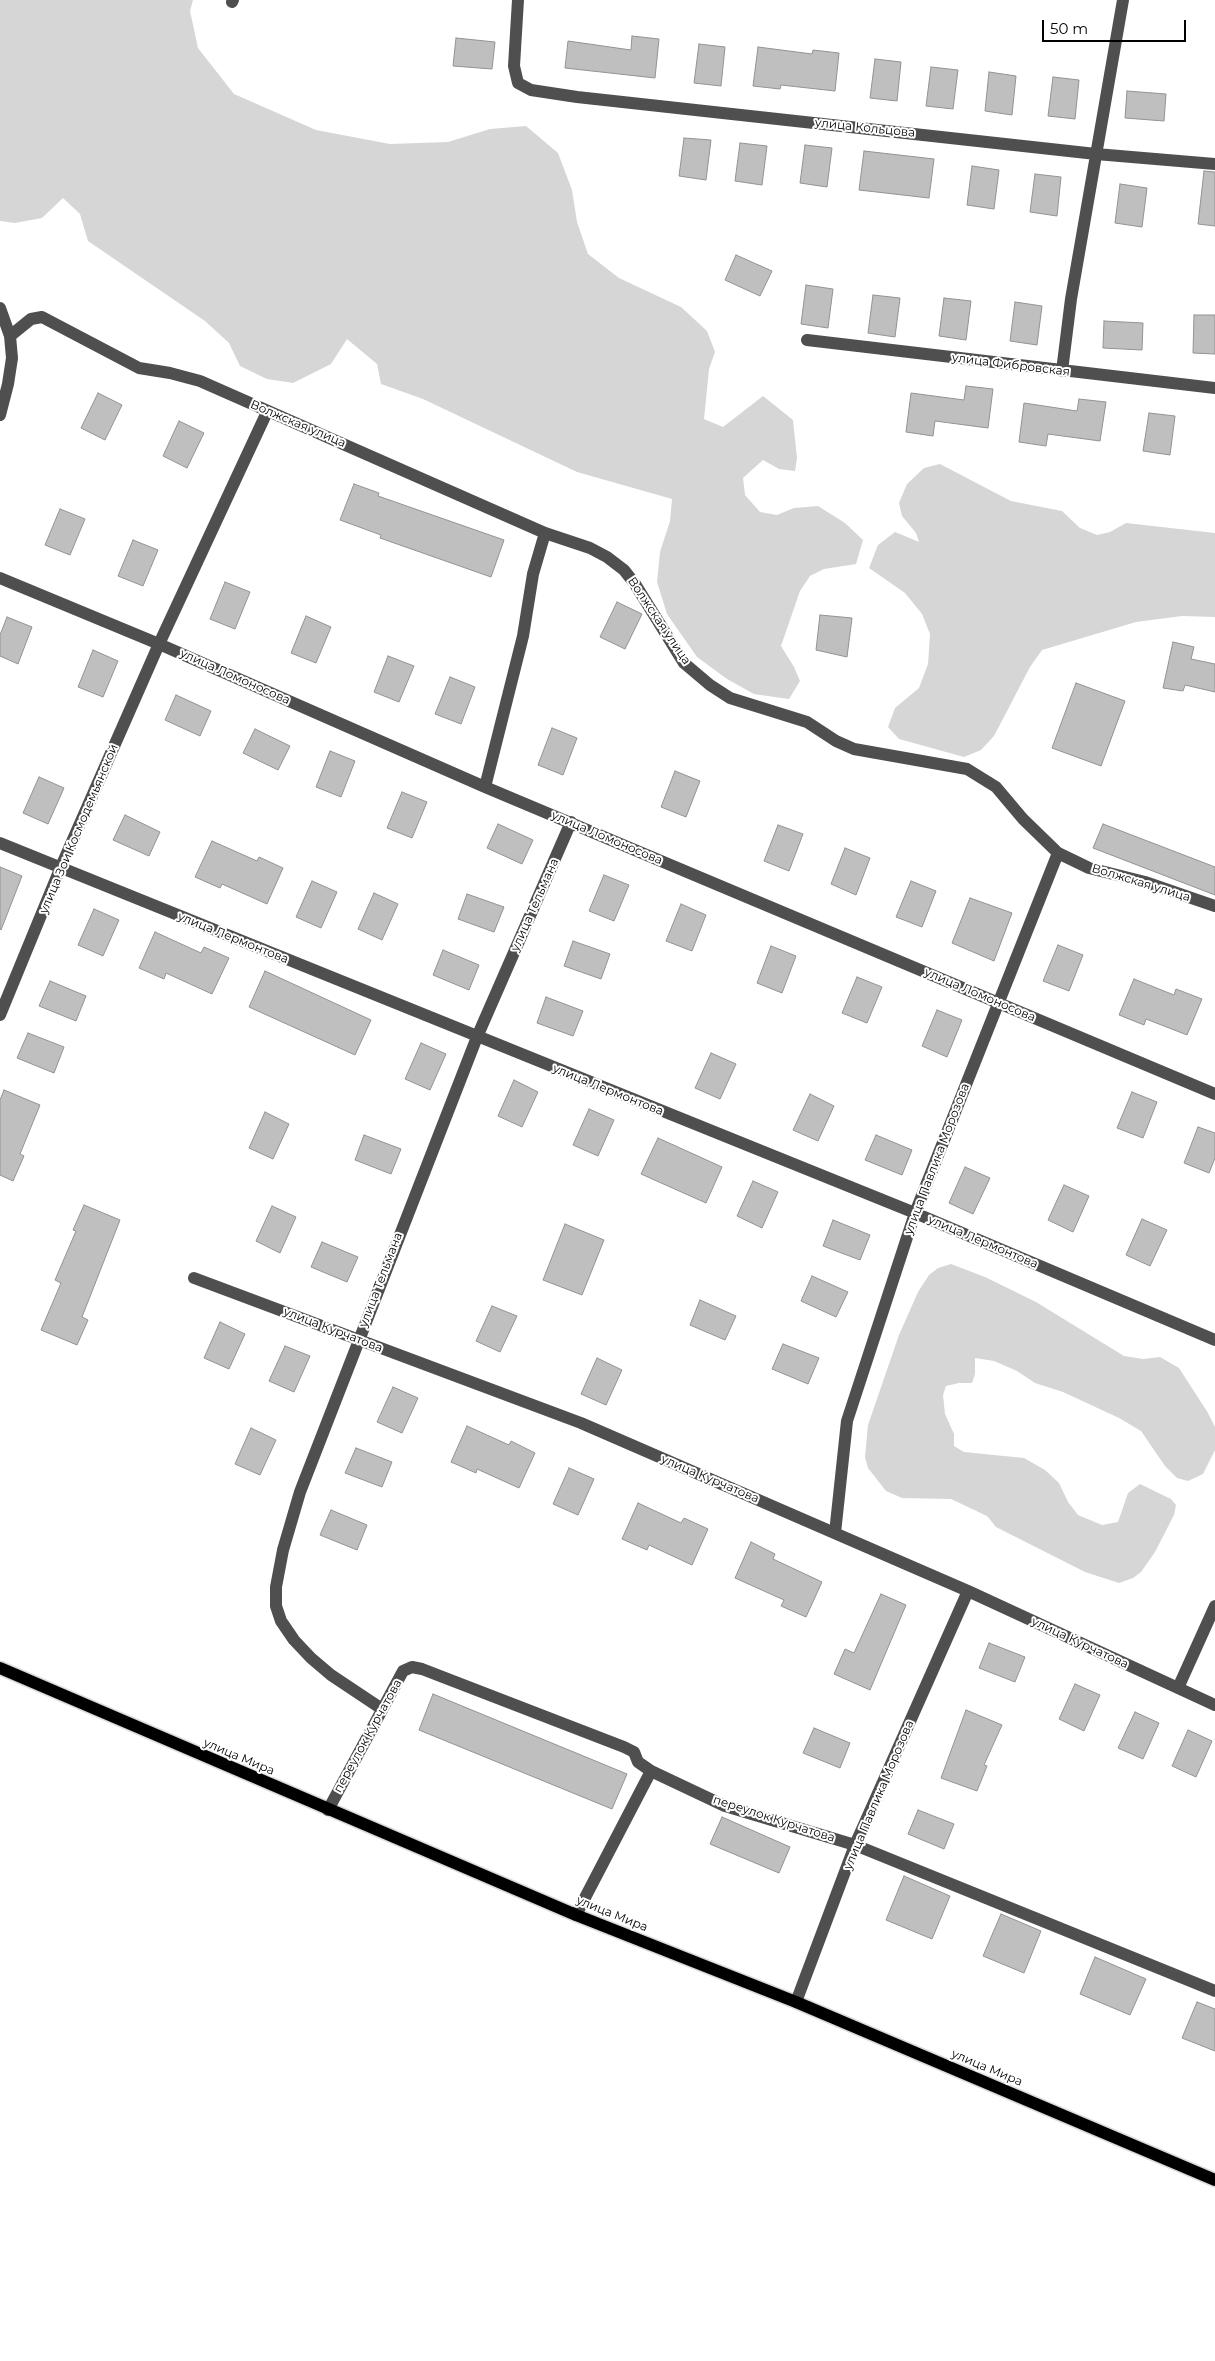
<!DOCTYPE html>
<html>
<head>
<meta charset="utf-8">
<style>
  body { margin:0 }
  #map { position:relative; width:1215px; height:2361px; overflow:hidden; background:#fff; font-family:Montserrat,sans-serif }
  canvas { display:block }
  .scale { position:absolute; left:1042px; top:20px; width:144px; height:22px; box-sizing:border-box; border:2px solid #000; border-top:0; padding-left:6px; font-size:15px; line-height:18px; white-space:nowrap; color:#000; -webkit-text-stroke:4px #fff; paint-order:stroke }
</style>
</head>
<body>
<div id="map">
<canvas width="1215" height="2361"></canvas>
<div class="scale">50 m</div>
</div>
<script>
const context = document.querySelector('canvas').getContext('2d');
context.lineJoin = 'round';
function fill(path, color) { context.fillStyle = color; context.fill(path, 'evenodd'); }
const poly = rows => new Path2D(rows.map(r => 'M' + r).join(''));
function stroke(path, color, width, dash) { context.strokeStyle = color; context.lineWidth = width; context.lineCap = dash ? 'butt' : 'round'; context.setLineDash(dash || []); context.stroke(path); }
function label(font, color, halo, rows, align = 'center') {
  context.font = font + ' Montserrat,sans-serif'; context.lineWidth = 4; context.setLineDash([]); context.textBaseline = 'middle'; context.strokeStyle = halo; context.fillStyle = color; for (const [text, x, y, turn = 0] of rows) {
    context.save(); context.translate(x, y); context.rotate((+turn || 0) * Math.PI / 180); context.textAlign = isNaN(turn) ? turn : align; if (halo) context.strokeText(text, 0, 0); context.fillText(text, 0, 0); context.restore();
  }
}
const green = poly([
  [0,0,193,0,190,11,198,48,234,94,316,130,390,144,448,142,490,129,526,126,558,153,572,190,577,222,588,254,619,278,681,307,707,331,715,352,709,369,704,419,723,427,763,396,793,420,797,458,795,471,779,469,763,460,743,478,745,495,760,512,777,515,794,508,818,506,845,523,863,540,856,564,824,569,810,576,800,591,781,646,794,667,800,681,789,699,754,694,727,679,697,657,667,614,657,582,660,552,670,521,672,499,577,472,423,399,381,384,377,364,347,339,331,364,293,383,267,379,240,366,229,343,205,321,88,241,80,214,63,198,42,218,15,223,0,221],
  [940,464,1011,501,1062,511,1080,528,1097,535,1110,532,1126,523,1215,533,1215,617,1182,616,1136,622,1042,650,1030,667,994,736,981,750,964,757,899,739,888,727,895,708,919,688,928,664,930,634,922,614,905,593,869,568,878,545,895,532,919,542,916,533,902,516,899,503,907,484,924,468],
  [951,1264,985,1277,1036,1302,1124,1356,1143,1359,1160,1357,1179,1368,1208,1413,1215,1427,1215,1450,1203,1474,1188,1481,1177,1478,1165,1466,1141,1431,1119,1418,1063,1392,1035,1383,1017,1371,994,1361,975,1358,975,1374,972,1383,959,1383,946,1386,943,1395,945,1414,954,1434,954,1446,964,1452,1024,1458,1045,1470,1059,1483,1068,1502,1078,1515,1102,1525,1118,1522,1128,1493,1140,1484,1171,1499,1176,1505,1174,1515,1155,1552,1141,1572,1133,1578,1119,1583,1085,1572,996,1527,987,1516,951,1499,902,1498,886,1491,868,1468,865,1457,868,1425,899,1335,918,1292,929,1275,938,1268]
]);
const building = poly([
  [632,36,659,39,655,78,565,68,568,41,631,50,632,36],
  [456,38,495,42,492,69,453,66,456,38],
  [699,44,725,47,721,86,694,83,699,44],
  [758,47,812,54,813,50,839,53,835,91,781,85,780,89,753,86,758,47],
  [875,59,901,62,897,101,870,98,875,59],
  [931,67,958,70,953,109,926,106,931,67],
  [989,72,1016,76,1012,115,985,111,989,72],
  [1053,77,1079,80,1075,119,1048,116,1053,77],
  [1127,91,1166,94,1164,121,1125,118,1127,91],
  [684,138,711,140,706,180,679,176,684,138],
  [740,143,767,146,762,185,735,181,740,143],
  [805,145,832,148,827,187,800,183,805,145],
  [864,151,934,159,929,198,859,190,864,151],
  [972,166,999,170,994,209,967,205,972,166],
  [1204,171,1215,172,1215,226,1198,224,1204,171],
  [1035,174,1061,177,1057,216,1030,212,1035,174],
  [1120,184,1147,188,1142,227,1115,223,1120,184],
  [736,255,772,271,760,296,725,280,736,255],
  [806,285,833,289,828,328,801,324,806,285],
  [873,295,900,298,895,337,868,333,873,295],
  [944,298,971,301,966,340,939,336,944,298],
  [1015,302,1042,306,1037,345,1010,341,1015,302],
  [1194,315,1215,315,1215,354,1193,353,1194,315],
  [1104,321,1143,323,1142,350,1103,348,1104,321],
  [966,386,993,389,988,428,935,421,933,436,906,432,911,393,964,400,966,386],
  [98,393,122,405,105,440,81,428,98,393],
  [1079,399,1106,402,1100,441,1048,434,1046,446,1019,442,1024,403,1077,411,1079,399],
  [1149,413,1175,416,1170,455,1143,451,1149,413],
  [179,421,204,433,187,468,163,456,179,421],
  [354,484,379,493,378,496,504,540,491,577,380,538,381,535,340,520,354,484],
  [60,509,85,519,70,555,45,545,60,509],
  [133,540,158,550,143,586,118,576,133,540],
  [225,582,250,592,235,629,210,619,225,582],
  [617,602,642,614,625,649,600,637,617,602],
  [820,615,852,618,847,657,816,650,820,615],
  [306,616,331,627,316,663,291,653,306,616],
  [7,617,32,627,18,664,0,656,0,635,7,617],
  [1173,642,1194,647,1191,659,1215,664,1215,692,1185,685,1183,691,1163,688,1173,642],
  [93,650,118,661,103,697,78,687,93,650],
  [388,656,414,666,399,702,374,692,388,656],
  [450,677,475,687,461,724,435,714,450,677],
  [1076,683,1125,701,1101,766,1052,748,1076,683],
  [176,695,211,711,200,736,165,720,176,695],
  [552,728,577,738,563,775,538,765,552,728],
  [255,729,290,746,278,770,243,753,255,729],
  [330,751,355,761,341,797,316,787,330,751],
  [675,771,700,781,686,817,661,807,675,771],
  [39,777,64,788,48,824,23,813,39,777],
  [402,792,427,802,412,838,387,828,402,792],
  [125,815,160,832,149,856,113,840,125,815],
  [498,824,533,840,522,864,487,848,498,824],
  [1103,824,1215,867,1215,895,1093,848,1103,824],
  [778,825,803,834,789,871,764,861,778,825],
  [212,841,257,861,259,857,283,868,267,904,222,884,220,888,195,877,212,841],
  [845,848,870,858,856,895,831,884,845,848],
  [0,867,22,876,1,930,0,929,0,867],
  [604,875,629,885,614,921,589,911,604,875],
  [312,881,337,892,321,928,296,917,312,881],
  [911,881,936,891,922,927,896,917,911,881],
  [374,893,398,904,382,940,358,929,374,893],
  [467,894,504,907,494,932,458,919,467,894],
  [970,898,1012,913,994,961,952,943,970,898],
  [681,904,706,915,692,951,666,941,681,904],
  [94,909,119,920,103,956,78,945,94,909],
  [155,932,201,953,204,947,229,958,212,994,166,973,164,979,139,968,155,932],
  [573,941,610,954,601,979,564,966,573,941],
  [1058,945,1083,955,1069,991,1043,981,1058,945],
  [771,946,796,956,782,993,757,983,771,946],
  [443,950,479,965,469,990,433,975,443,950],
  [265,971,371,1020,355,1055,249,1007,265,971],
  [857,977,882,987,867,1023,842,1013,857,977],
  [1134,979,1174,995,1176,989,1202,999,1187,1035,1146,1019,1144,1025,1119,1015,1134,979],
  [50,981,86,996,76,1021,39,1006,50,981],
  [546,997,583,1011,573,1036,537,1023,546,997],
  [937,1010,962,1020,947,1057,922,1046,937,1010],
  [28,1033,64,1047,54,1073,17,1058,28,1033],
  [421,1043,446,1054,430,1090,405,1079,421,1043],
  [711,1053,736,1064,720,1099,695,1088,711,1053],
  [514,1080,538,1092,522,1127,498,1116,514,1080],
  [4,1090,40,1105,20,1154,24,1156,13,1181,0,1175,0,1100,4,1090],
  [1132,1092,1157,1102,1143,1138,1117,1128,1132,1092],
  [810,1094,834,1106,818,1141,793,1130,810,1094],
  [589,1109,614,1120,598,1156,573,1145,589,1109],
  [265,1112,289,1124,273,1159,249,1148,265,1112],
  [1198,1127,1215,1133,1215,1158,1209,1173,1184,1163,1198,1127],
  [364,1135,401,1149,391,1174,355,1160,364,1135],
  [876,1135,912,1150,902,1175,865,1160,876,1135],
  [658,1138,722,1167,706,1203,641,1174,658,1138],
  [965,1167,990,1178,973,1214,949,1203,965,1167],
  [753,1181,778,1192,762,1228,737,1216,753,1181],
  [1064,1185,1089,1196,1073,1232,1048,1220,1064,1185],
  [84,1205,120,1220,82,1317,88,1320,77,1345,41,1330,61,1283,55,1280,76,1231,73,1230,84,1205],
  [272,1206,296,1217,280,1253,256,1241,272,1206],
  [1142,1219,1167,1230,1150,1266,1126,1255,1142,1219],
  [833,1220,870,1235,860,1260,823,1246,833,1220],
  [565,1224,604,1240,582,1295,543,1280,565,1224],
  [322,1242,358,1257,347,1282,311,1267,322,1242],
  [812,1276,848,1292,836,1317,801,1301,812,1276],
  [700,1300,736,1316,725,1340,690,1325,700,1300],
  [492,1306,517,1316,500,1352,476,1341,492,1306],
  [220,1322,245,1334,229,1369,204,1358,220,1322],
  [783,1344,819,1358,808,1384,772,1369,783,1344],
  [285,1346,310,1356,294,1392,269,1381,285,1346],
  [597,1358,622,1370,606,1405,581,1394,597,1358],
  [393,1387,418,1398,402,1433,377,1422,393,1387],
  [467,1426,509,1445,511,1441,535,1453,519,1488,477,1469,476,1473,451,1462,467,1426],
  [251,1428,276,1440,260,1475,235,1464,251,1428],
  [356,1448,392,1462,382,1487,345,1473,356,1448],
  [569,1468,594,1479,578,1515,553,1504,569,1468],
  [638,1503,681,1523,684,1518,708,1529,692,1565,649,1545,647,1550,622,1539,638,1503],
  [331,1510,367,1525,357,1550,320,1535,331,1510],
  [751,1542,775,1554,773,1559,822,1582,806,1617,781,1606,784,1600,735,1578,751,1542],
  [881,1594,906,1605,870,1690,834,1674,845,1649,854,1653,881,1594],
  [989,1643,1025,1657,1015,1682,979,1668,989,1643],
  [1075,1684,1100,1695,1084,1731,1059,1719,1075,1684],
  [433,1694,627,1774,612,1809,419,1730,433,1694],
  [966,1710,1002,1725,984,1765,987,1766,977,1791,941,1778,966,1710],
  [1135,1712,1159,1723,1143,1759,1118,1748,1135,1712],
  [814,1728,850,1743,840,1768,803,1753,814,1728],
  [1188,1730,1212,1741,1196,1777,1172,1766,1188,1730],
  [918,1810,954,1824,944,1849,908,1834,918,1810],
  [722,1817,790,1847,779,1873,710,1844,722,1817],
  [904,1876,950,1896,932,1939,886,1920,904,1876],
  [1001,1914,1041,1931,1024,1973,983,1956,1001,1914],
  [1095,1957,1146,1979,1130,2015,1080,1994,1095,1957],
  [1197,2002,1215,2009,1215,2051,1182,2038,1197,2002]
]);
const minor = poly([
  [518,0,514,66,518,83,531,90,577,97,1096,154,1215,164],
  [232,2,233,0],
  [0,308,10,336,12,358,8,384,0,415],
  [10,336,31,319,42,317,139,368,170,373,200,381,545,533,590,548,607,557,624,570,635,584,684,663,710,685,730,698,807,722,836,741,854,749,967,769,996,787,1023,819,1058,853,1089,868,1145,882,1215,906],
  [807,340,1215,388],
  [1062,371,1071,299,1123,0],
  [0,578,159,644,485,787,1215,1094],
  [485,787,523,636,533,574,545,533],
  [0,843,915,1213,1215,1340],
  [0,1015,60,869,159,644,267,412],
  [194,1278,581,1423,968,1591,1215,1705],
  [835,1533,847,1421,915,1213,1058,853],
  [1178,1688,1215,1606],
  [382,1709,331,1675,311,1658,294,1640,281,1621,276,1606,276,1587,283,1550,300,1492,477,1037,571,822],
  [328,1810,403,1671,412,1667,422,1669,624,1747,634,1752,638,1762,651,1771,725,1806,855,1845,1215,1991],
  [576,1915,651,1771],
  [796,2002,855,1845,968,1591]
]);
const major = poly([
  [0,1668,576,1915,796,2002,1215,2180]
]);
const streetNames = [
  ["улица Кольцова",865,128,6],
  ["улица Фибровская",1011,365,7],
  ["Волжская улица",298,424,23],
  ["Волжская улица",659,621,56],
  ["улица Ломоносова",235,677,24],
  ["улица Зои Космодемьянской",79,829,-67],
  ["улица Ломоносова",607,838,23],
  ["Волжская улица",1141,883,17],
  ["улица Тельмана",535,905,-66],
  ["улица Лермонтова",233,938,22],
  ["улица Ломоносова",980,995,23],
  ["улица Лермонтова",608,1090,22],
  ["улица Павлика Морозова",937,1159,-69],
  ["улица Лермонтова",983,1242,23],
  ["улица Тельмана",381,1280,-69],
  ["улица Курчатова",333,1330,21],
  ["улица Курчатова",710,1479,23],
  ["улица Курчатова",1080,1643,25],
  ["переулок Курчатова",368,1736,-61],
  ["улица Мира",239,1757,23],
  ["улица Павлика Морозова",879,1795,-67],
  ["переулок Курчатова",774,1819,18],
  ["улица Мира",612,1914,22],
  ["улица Мира",987,2068,23]
];
fill(green, '#d6d6d6');
fill(building, '#bfbfbf');
stroke(building, '#939393', 1);
stroke(major, '#dbdbdb', 15);
stroke(minor, '#4f4f4f', 12);
stroke(major, '#000', 12);
label('12px', '#000', '#fff', streetNames);
</script>
</body>
</html>
